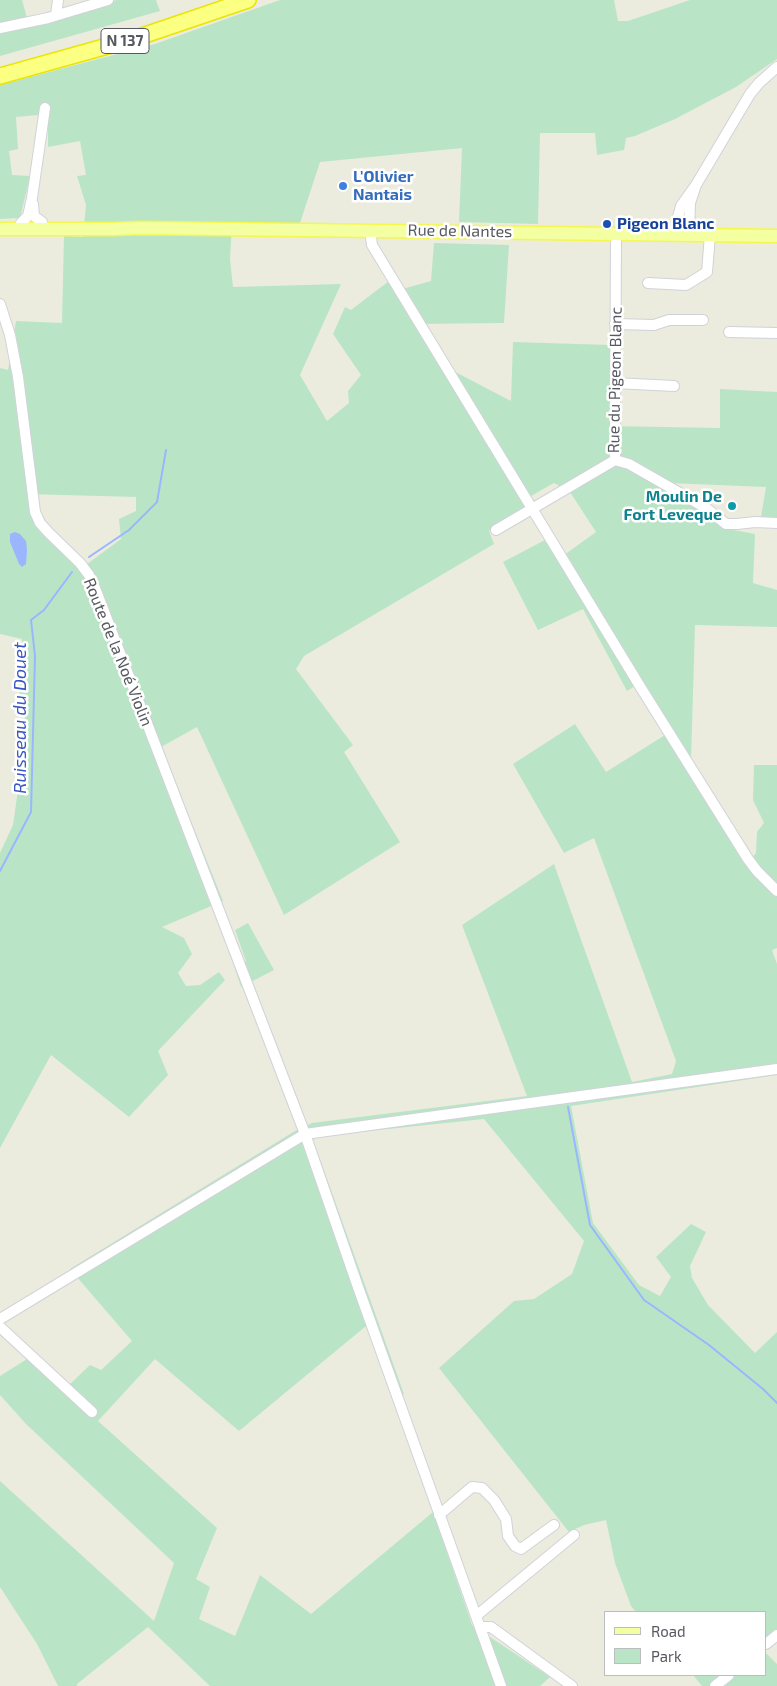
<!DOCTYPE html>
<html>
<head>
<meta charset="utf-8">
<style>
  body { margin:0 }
  #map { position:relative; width:777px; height:1686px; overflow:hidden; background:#ebecde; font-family:"Exo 2",sans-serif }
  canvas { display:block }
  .legend { position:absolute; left:604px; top:1611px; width:162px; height:65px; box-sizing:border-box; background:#fff; border:1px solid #bcbdbf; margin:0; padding:6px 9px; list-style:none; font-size:15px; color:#575960 }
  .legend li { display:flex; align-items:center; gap:10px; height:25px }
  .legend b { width:25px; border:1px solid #bcbdbf }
</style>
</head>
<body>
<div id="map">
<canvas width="777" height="1686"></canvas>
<ul class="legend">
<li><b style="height:6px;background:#f3ffa0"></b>Road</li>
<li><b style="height:14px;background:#b9e5c6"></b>Park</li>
</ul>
</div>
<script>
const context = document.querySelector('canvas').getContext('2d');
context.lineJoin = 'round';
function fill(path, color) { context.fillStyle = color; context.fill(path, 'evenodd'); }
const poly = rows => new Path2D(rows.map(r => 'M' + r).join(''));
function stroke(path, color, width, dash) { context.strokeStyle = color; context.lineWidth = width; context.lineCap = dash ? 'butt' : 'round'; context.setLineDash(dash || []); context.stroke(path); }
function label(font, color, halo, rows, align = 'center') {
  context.font = font + ' "Exo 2",sans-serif'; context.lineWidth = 5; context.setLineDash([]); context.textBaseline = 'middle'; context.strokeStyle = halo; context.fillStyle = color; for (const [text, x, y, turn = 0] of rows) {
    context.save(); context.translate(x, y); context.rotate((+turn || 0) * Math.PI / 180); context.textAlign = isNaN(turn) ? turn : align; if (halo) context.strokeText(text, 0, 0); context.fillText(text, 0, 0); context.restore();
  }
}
const green = poly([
  [0,0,22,0,29,25,101,6,116,0,156,0,160,11,0,56],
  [280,0,614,0,618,21,628,21,690,0,777,0,777,59,736,87,675,119,635,136,626,138,624,150,597,155,595,133,540,133,538,224,459,222,462,148,320,162,300,223,232,224,230,259,233,287,341,284,300,375,327,421,349,403,348,391,361,375,333,334,345,307,351,310,389,281,395,291,431,281,434,243,509,245,504,323,416,324,440,364,511,401,513,342,610,345,610,426,720,428,720,389,777,392,777,518,761,517,766,487,669,483,667,491,715,519,723,528,755,534,753,583,777,590,777,627,695,625,691,760,643,681,627,691,583,609,538,630,503,562,547,539,560,558,596,532,570,492,554,483,522,501,525,507,489,531,494,544,304,656,296,669,353,745,344,752,400,842,284,915,197,727,161,747,223,901,162,927,184,938,192,954,178,973,186,986,200,985,219,972,225,980,158,1051,168,1075,129,1117,51,1055,0,1148,0,853,13,825,22,762,26,707,19,704,22,639,0,634,0,368,8,370,16,321,62,323,64,236,83,237,86,205,77,176,86,175,80,141,48,147,48,114,16,117,18,149,9,151,12,175,30,176,20,218,0,219,0,85,155,44],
  [27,494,136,497,136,511,119,519,121,539,79,570,40,532,30,515],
  [575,724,606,772,665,735,747,864,756,853,757,832,764,823,753,800,754,765,777,765,777,948,772,950,777,964,777,1075,571,1106,593,1223,639,1285,660,1296,671,1277,656,1257,691,1224,706,1232,690,1266,692,1278,708,1305,755,1353,777,1332,777,1639,766,1648,766,1612,636,1612,631,1606,615,1563,606,1520,584,1525,569,1532,439,1368,514,1301,534,1299,572,1274,584,1241,484,1119,312,1137,404,1394,394,1402,366,1326,239,1431,155,1359,98,1421,217,1528,196,1579,210,1587,199,1619,235,1636,260,1575,311,1614,433,1512,472,1625,550,1677,540,1686,210,1686,148,1627,77,1684,77,1686,58,1686,37,1644,0,1587,0,1481,154,1621,174,1563,26,1424,0,1395,0,1376,35,1354,68,1386,90,1365,101,1370,132,1341,70,1269,295,1131,312,1123,527,1096,462,925,554,864,632,1082,672,1074,676,1061,594,838,564,853,513,764],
  [248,923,274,970,241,987,235,969,246,961,235,930],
  [766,1653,777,1664,777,1686,702,1686,693,1675,766,1675]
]);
const water = poly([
  [15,532,20,534,26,541,27,550,26,564,22,567,19,564,10,542,10,534]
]);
const stream = poly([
  [89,557,129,530,157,502,166,450],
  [0,871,31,812,35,656,31,620,44,610,72,572],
  [568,1107,590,1225,644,1300,709,1345,763,1389,777,1403]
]);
const minor = poly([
  [56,15,58,0],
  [0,28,48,18,108,0],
  [696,185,750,94,759,83,777,67],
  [33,204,34,216,42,222],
  [21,223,28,216,32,198,45,108],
  [370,230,372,245,641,688,748,859,757,871,777,891],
  [673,235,681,206,696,185,690,203,689,235],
  [648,283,686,285,707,272,710,235],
  [0,304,10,335,18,377,35,512,40,523,49,533,80,563,89,575,95,588,305,1134,358,1287,501,1686],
  [615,324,654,325,669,320,703,320],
  [729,332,777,333],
  [615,383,674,386],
  [615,460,629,464,706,508,726,524,737,524,755,522,777,523],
  [496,530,615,460,616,234],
  [0,1319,305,1134,777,1069],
  [0,1327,92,1412],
  [439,1515,472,1487,482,1488,494,1500,506,1519,508,1536,515,1546,521,1549,554,1525],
  [476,1616,574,1535],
  [480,1627,491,1627,572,1686],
  [766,1644,777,1635],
  [715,1686,729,1675]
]);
const major = poly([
  [0,229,113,229,142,228,777,236]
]);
const highway = poly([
  [0,76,136,38,248,0]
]);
const markers = [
  [343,186,5,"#3f7fe0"],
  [607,224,5,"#1a4fb4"],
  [732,506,5,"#0f9aa8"]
];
const shields = [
  [125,41,48]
];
const shieldNames = [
  ["N 137",125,41]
];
const shopNames = [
  ["L'Olivier",353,177],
  ["Nantais",353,195]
];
const transitNames = [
  ["Pigeon Blanc",617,224]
];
const streetNames = [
  ["Rue de Nantes",460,231,1],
  ["Rue du Pigeon Blanc",615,380,-89],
  ["Route de la Noé Violin",118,652,68]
];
const cultureNames = [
  ["Moulin De",722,497],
  ["Fort Leveque",722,515]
];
const waterNames = [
  ["Ruisseau du Douet",20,718,-90]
];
fill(green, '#b9e5c6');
fill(water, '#9bb6ff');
stroke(stream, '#9bb6ff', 2);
stroke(minor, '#d1d2d9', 12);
stroke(major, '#f5f74c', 15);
stroke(highway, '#eae500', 18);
stroke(minor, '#fff', 10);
stroke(major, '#f3ffa0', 12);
stroke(highway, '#fbff82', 15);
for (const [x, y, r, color] of markers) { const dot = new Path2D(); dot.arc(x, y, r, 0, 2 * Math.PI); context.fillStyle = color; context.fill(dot); stroke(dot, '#fff', 2); }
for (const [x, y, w] of shields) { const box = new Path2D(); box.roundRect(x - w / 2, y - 12.5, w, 25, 4); context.fillStyle = '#fff'; context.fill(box); stroke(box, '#575960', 1); }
label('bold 15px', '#575960', null, shieldNames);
label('bold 16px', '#366cbe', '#fff', shopNames, 'left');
label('bold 16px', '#164399', '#fff', transitNames, 'left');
label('16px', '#575960', '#fff', streetNames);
label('bold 16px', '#0d838f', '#fff', cultureNames, 'right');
label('italic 18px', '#3a55c6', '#fff', waterNames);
</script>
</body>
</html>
